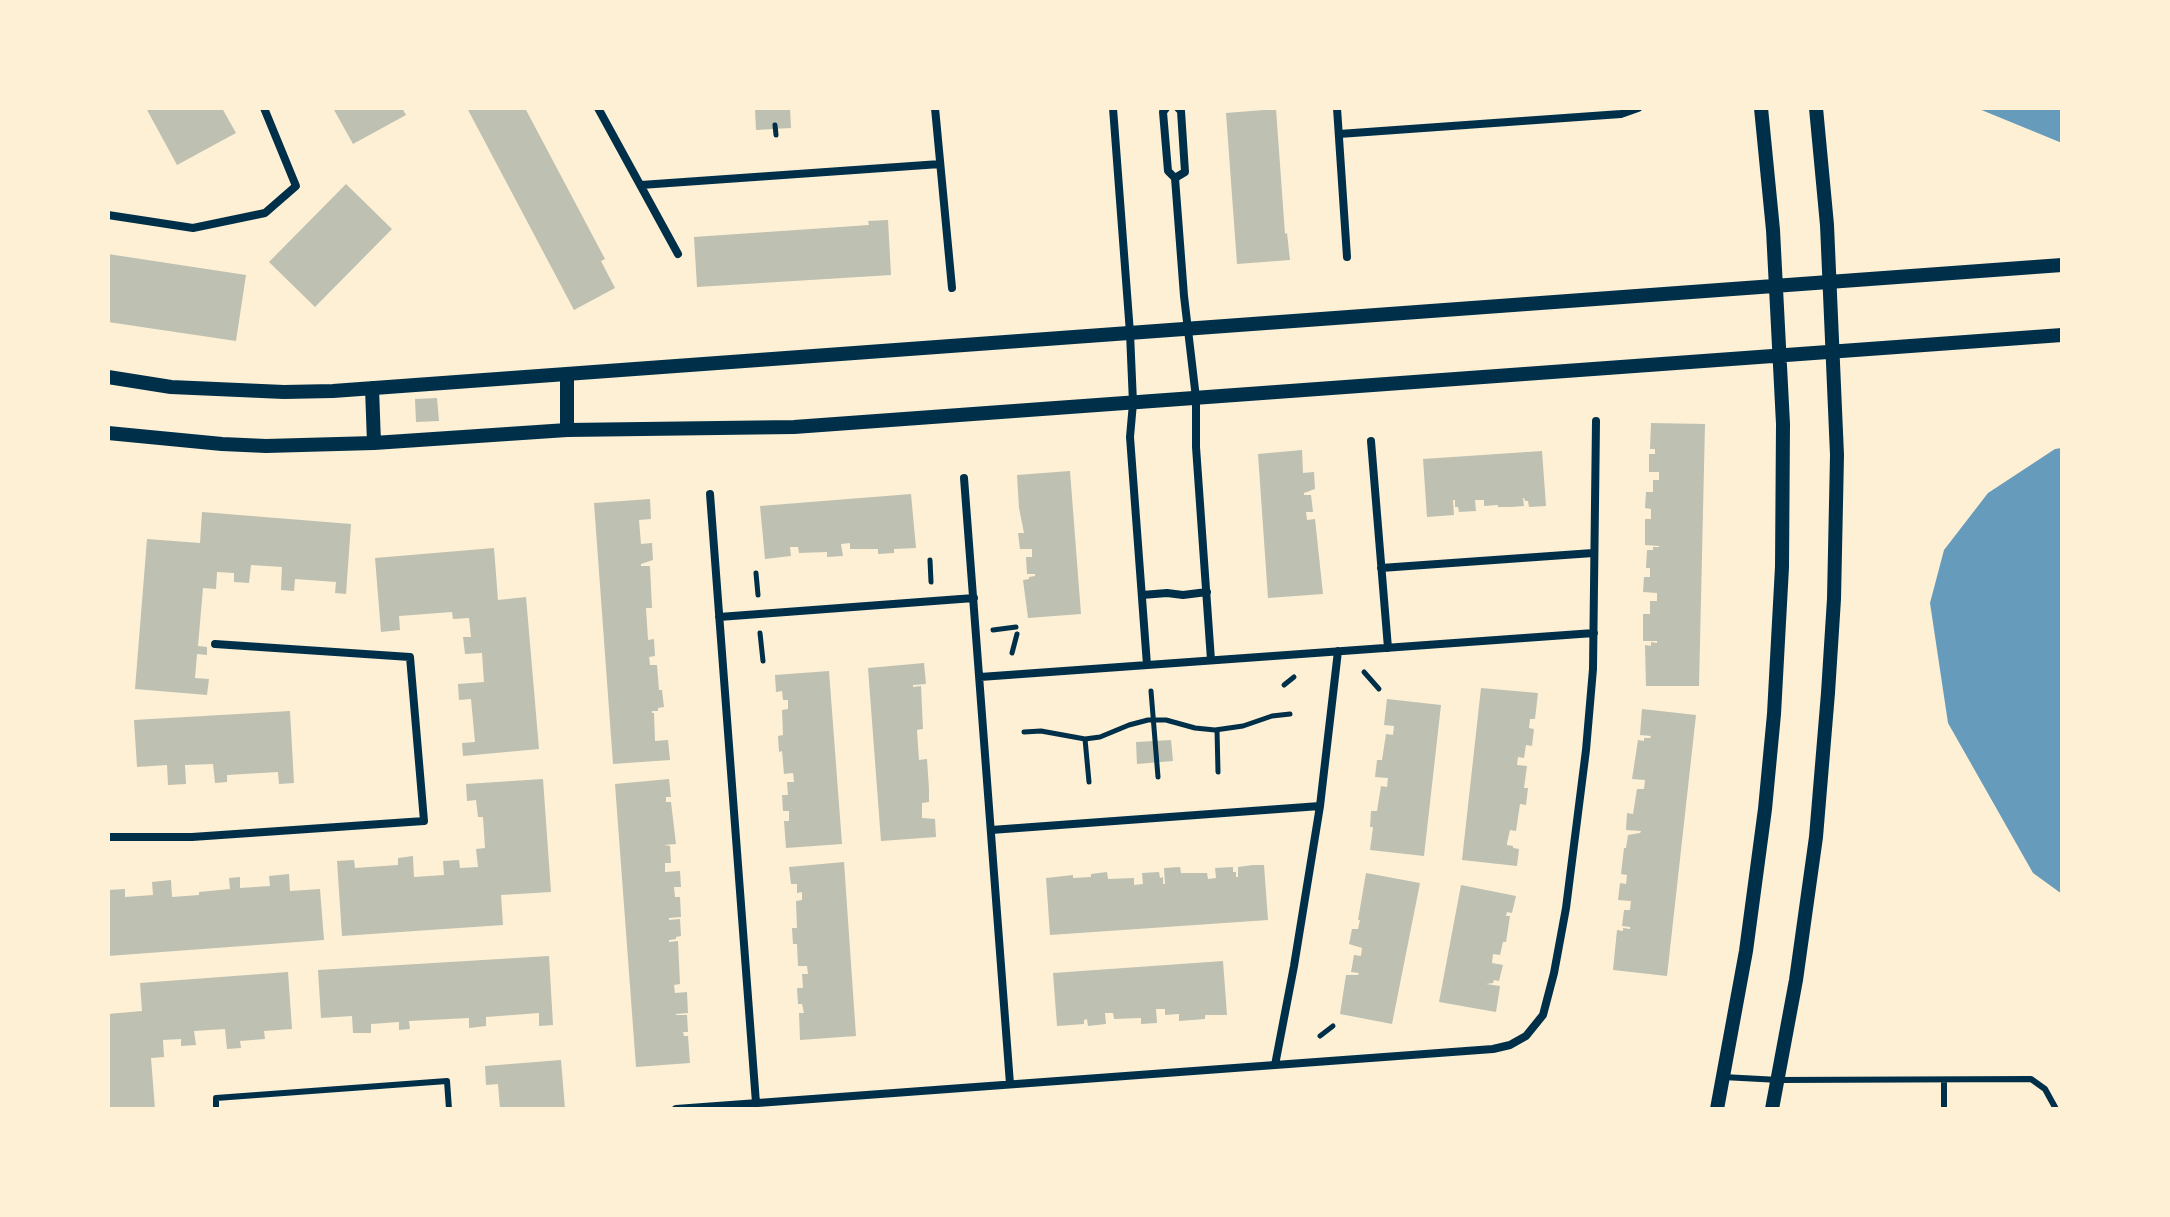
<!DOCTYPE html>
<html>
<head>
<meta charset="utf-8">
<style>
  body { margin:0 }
  #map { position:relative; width:2170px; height:1217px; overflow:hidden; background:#fdf0d5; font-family:"Times New Roman",serif }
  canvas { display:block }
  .frame { position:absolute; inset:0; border:110px solid #fdf0d5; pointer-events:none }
</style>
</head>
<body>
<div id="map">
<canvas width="2170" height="1217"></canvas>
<div class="frame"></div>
</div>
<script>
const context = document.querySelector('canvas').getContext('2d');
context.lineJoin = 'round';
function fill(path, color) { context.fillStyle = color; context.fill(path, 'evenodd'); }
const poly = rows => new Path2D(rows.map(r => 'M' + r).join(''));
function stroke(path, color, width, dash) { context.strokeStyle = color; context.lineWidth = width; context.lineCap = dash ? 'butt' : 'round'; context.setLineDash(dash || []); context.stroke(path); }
const water = poly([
  [1978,108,2062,108,2062,143,1979,109],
  [2062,448,2062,894,2033,873,1948,723,1930,603,1944,550,1988,493,2055,449]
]);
const building = poly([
  [146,108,222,108,236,133,177,165],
  [333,108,402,108,406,115,353,144],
  [467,108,525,108,605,259,601,261,615,288,574,310],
  [790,108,791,128,756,130,755,109],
  [1276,109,1285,234,1287,233,1290,260,1237,264,1226,113],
  [346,184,392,229,315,307,269,262],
  [888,220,891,275,697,287,694,237,869,225,868,221],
  [108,254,246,275,236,341,108,322],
  [437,398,439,421,416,422,415,399],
  [1651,423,1705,424,1699,686,1646,686,1645,645,1651,646,1651,642,1657,643,1657,641,1643,641,1643,614,1650,614,1650,601,1657,601,1657,593,1643,592,1644,577,1650,577,1650,568,1646,568,1647,550,1653,550,1653,547,1659,547,1659,546,1645,545,1645,519,1651,519,1651,509,1645,508,1646,492,1653,492,1653,480,1659,480,1659,472,1649,472,1649,454,1655,454,1655,449,1650,449],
  [1302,450,1303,473,1314,472,1315,489,1304,493,1304,495,1311,495,1313,512,1306,512,1307,520,1315,519,1323,594,1268,598,1258,454],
  [1542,451,1546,506,1529,507,1528,501,1525,501,1524,498,1523,498,1524,506,1512,507,1498,507,1498,505,1484,506,1484,500,1475,500,1476,511,1459,512,1458,507,1455,507,1455,500,1453,500,1454,515,1427,517,1423,459],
  [1070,471,1081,614,1028,618,1023,580,1029,579,1029,577,1035,576,1035,574,1027,574,1026,557,1032,557,1032,549,1020,549,1018,533,1024,533,1019,508,1017,475],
  [911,494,916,548,894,549,894,553,878,554,878,549,850,549,850,543,841,544,843,556,827,557,827,552,799,553,798,547,790,547,791,556,765,559,760,506],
  [650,499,651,519,639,520,641,544,652,543,653,560,641,564,641,566,650,566,652,608,646,608,648,640,654,639,655,656,649,657,650,665,657,665,659,690,662,690,664,707,658,708,658,711,652,711,652,713,654,713,655,741,668,740,670,760,613,764,594,503],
  [202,512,351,524,346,594,335,593,336,582,295,579,294,591,281,590,282,567,251,565,249,583,234,582,234,573,217,572,216,589,203,588,198,646,207,647,207,655,197,654,195,678,209,679,207,695,135,689,147,539,200,543],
  [494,548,498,600,526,597,539,749,463,756,462,743,475,742,471,699,459,700,458,684,484,682,482,653,465,654,463,637,471,637,469,618,453,619,452,612,399,616,400,630,381,632,375,558],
  [924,663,926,684,913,685,913,687,921,686,923,729,917,730,919,760,927,759,929,789,929,802,922,803,922,818,935,819,936,837,881,841,868,668],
  [829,671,842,844,786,848,784,821,789,821,789,811,783,811,782,795,788,795,787,782,794,782,793,773,784,774,782,751,779,752,778,736,783,735,782,710,788,709,788,700,783,700,782,691,776,692,775,675],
  [1481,688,1538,693,1535,719,1530,719,1529,728,1534,729,1532,746,1526,745,1524,758,1518,757,1517,765,1527,766,1524,788,1528,788,1526,805,1520,804,1516,831,1510,830,1507,843,1507,845,1513,846,1513,848,1519,849,1517,866,1462,860],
  [1387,699,1441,705,1424,856,1370,850,1373,827,1370,827,1371,811,1377,811,1381,786,1387,787,1388,778,1375,777,1377,760,1382,760,1386,734,1393,735,1394,726,1384,725],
  [1642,709,1696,715,1667,976,1613,970,1617,930,1623,931,1623,928,1630,929,1630,927,1622,926,1624,910,1630,910,1631,901,1618,900,1620,883,1626,884,1627,875,1621,874,1624,848,1626,848,1628,835,1640,833,1641,831,1626,830,1627,813,1633,814,1637,789,1644,789,1645,780,1632,779,1638,740,1644,741,1644,738,1650,738,1651,736,1640,735],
  [290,711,294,783,279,784,278,772,227,775,227,782,215,783,213,764,185,765,186,784,168,785,167,765,137,767,134,720],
  [1171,740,1173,761,1137,764,1136,742],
  [543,779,551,892,501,895,503,925,342,936,337,861,354,860,355,868,398,865,398,858,413,856,414,877,444,875,443,861,459,860,460,868,478,867,476,849,485,848,483,817,478,817,476,800,467,801,466,784],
  [669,779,671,797,666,797,666,802,671,802,676,844,664,845,670,846,671,863,665,863,665,872,680,871,681,887,674,887,675,897,680,897,681,917,669,918,669,920,680,919,681,936,676,937,676,939,669,940,669,942,678,941,680,984,674,985,675,993,687,992,688,1013,676,1014,676,1015,687,1015,688,1032,683,1032,684,1036,688,1036,690,1063,636,1067,615,784],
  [844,862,856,1036,800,1040,799,1013,804,1013,802,1004,798,1004,797,988,803,988,802,974,808,974,807,966,798,966,797,944,793,944,792,928,797,928,796,901,802,900,802,892,797,893,797,884,791,884,789,867],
  [1253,865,1264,865,1268,920,1050,935,1046,878,1073,875,1073,878,1091,877,1091,874,1107,872,1108,879,1134,878,1134,885,1143,884,1142,873,1159,872,1160,878,1163,877,1163,884,1165,884,1164,868,1180,867,1181,873,1207,873,1208,879,1216,878,1215,868,1233,867,1233,872,1236,872,1236,877,1238,877,1238,867],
  [1366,873,1420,883,1392,1024,1340,1014,1346,975,1358,975,1359,973,1351,972,1354,955,1361,956,1362,948,1349,944,1352,929,1358,929,1360,920,1358,920],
  [289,874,290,891,320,889,324,940,108,956,108,890,125,889,125,897,153,895,152,882,171,880,172,897,199,895,199,892,230,889,229,878,240,877,240,888,270,886,269,876],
  [1461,885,1516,896,1512,913,1507,912,1506,916,1510,916,1506,942,1503,942,1500,955,1493,954,1492,963,1503,965,1499,981,1494,980,1493,983,1486,984,1500,986,1496,1012,1439,1002],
  [549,956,553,1025,539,1026,539,1013,486,1017,486,1026,469,1028,469,1018,409,1021,410,1029,399,1030,399,1022,371,1024,371,1033,353,1033,352,1016,321,1018,318,970],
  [1223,961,1227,1015,1205,1015,1205,1019,1179,1021,1179,1014,1165,1015,1165,1009,1156,1009,1157,1023,1141,1024,1141,1018,1114,1019,1113,1013,1105,1013,1106,1024,1088,1026,1087,1019,1084,1020,1084,1024,1057,1026,1053,973],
  [288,972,292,1029,264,1031,265,1039,240,1041,241,1048,227,1049,225,1029,194,1031,196,1045,181,1046,181,1039,163,1040,164,1057,151,1058,155,1109,108,1109,108,1014,142,1011,140,983],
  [561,1060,565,1109,500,1109,498,1084,486,1085,485,1066]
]);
const path = poly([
  [775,125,776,135],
  [930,560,931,582],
  [756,573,758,595],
  [993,630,1016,627],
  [760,633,763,661],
  [1012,653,1017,634],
  [1364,672,1379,689],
  [1284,685,1294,677],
  [1151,691,1158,777],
  [1217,730,1218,772],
  [1024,732,1041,731,1085,739,1100,737,1129,725,1148,720,1166,720,1195,728,1215,730,1243,726,1272,716,1290,714],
  [1085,739,1089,782],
  [1320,1036,1333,1026]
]);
const service = poly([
  [1723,1077,1779,1080,2031,1079,2045,1089,2056,1109],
  [1944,1080,1944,1109],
  [216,1109,216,1098,447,1081,449,1109]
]);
const minor = poly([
  [598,108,678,254],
  [935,108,952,288],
  [1113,108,1130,333,1133,403,1130,437,1147,665],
  [1166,108,1163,112,1168,171,1175,178,1184,296,1196,398,1196,447,1211,660],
  [1337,108,1347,257],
  [1339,134,1621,114,1638,108],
  [1175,178,1185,172,1181,111,1178,108],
  [641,185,940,164],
  [108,215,193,228,265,213,296,186,264,108],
  [1371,441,1388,648],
  [964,478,1010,1084],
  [710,494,756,1103],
  [1381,568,1593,553],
  [1142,595,1167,593,1183,595,1207,592],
  [719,617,974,598],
  [980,677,1594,633],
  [991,830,1320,806],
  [108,837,192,837,424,821,410,657,215,644],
  [1275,1065,1294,966,1320,806,1338,651],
  [676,1109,1493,1049,1510,1045,1526,1036,1543,1015,1554,973,1566,908,1586,750,1593,669,1596,421]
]);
const tertiary = poly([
  [108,377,171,387,284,392,333,391,2062,265],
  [372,388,374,443],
  [567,430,567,375],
  [108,433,222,444,266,446,374,443,567,430,794,427,2062,335],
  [1717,1109,1746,951,1765,809,1774,714,1782,567,1783,424,1773,230,1761,108],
  [1772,1109,1796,980,1816,837,1828,693,1834,599,1837,455,1827,225,1816,108]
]);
fill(water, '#669bbc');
fill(building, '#bec0b2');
stroke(path, '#003049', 5);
stroke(service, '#003049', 6);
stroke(minor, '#003049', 8);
stroke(tertiary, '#003049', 14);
</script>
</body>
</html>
